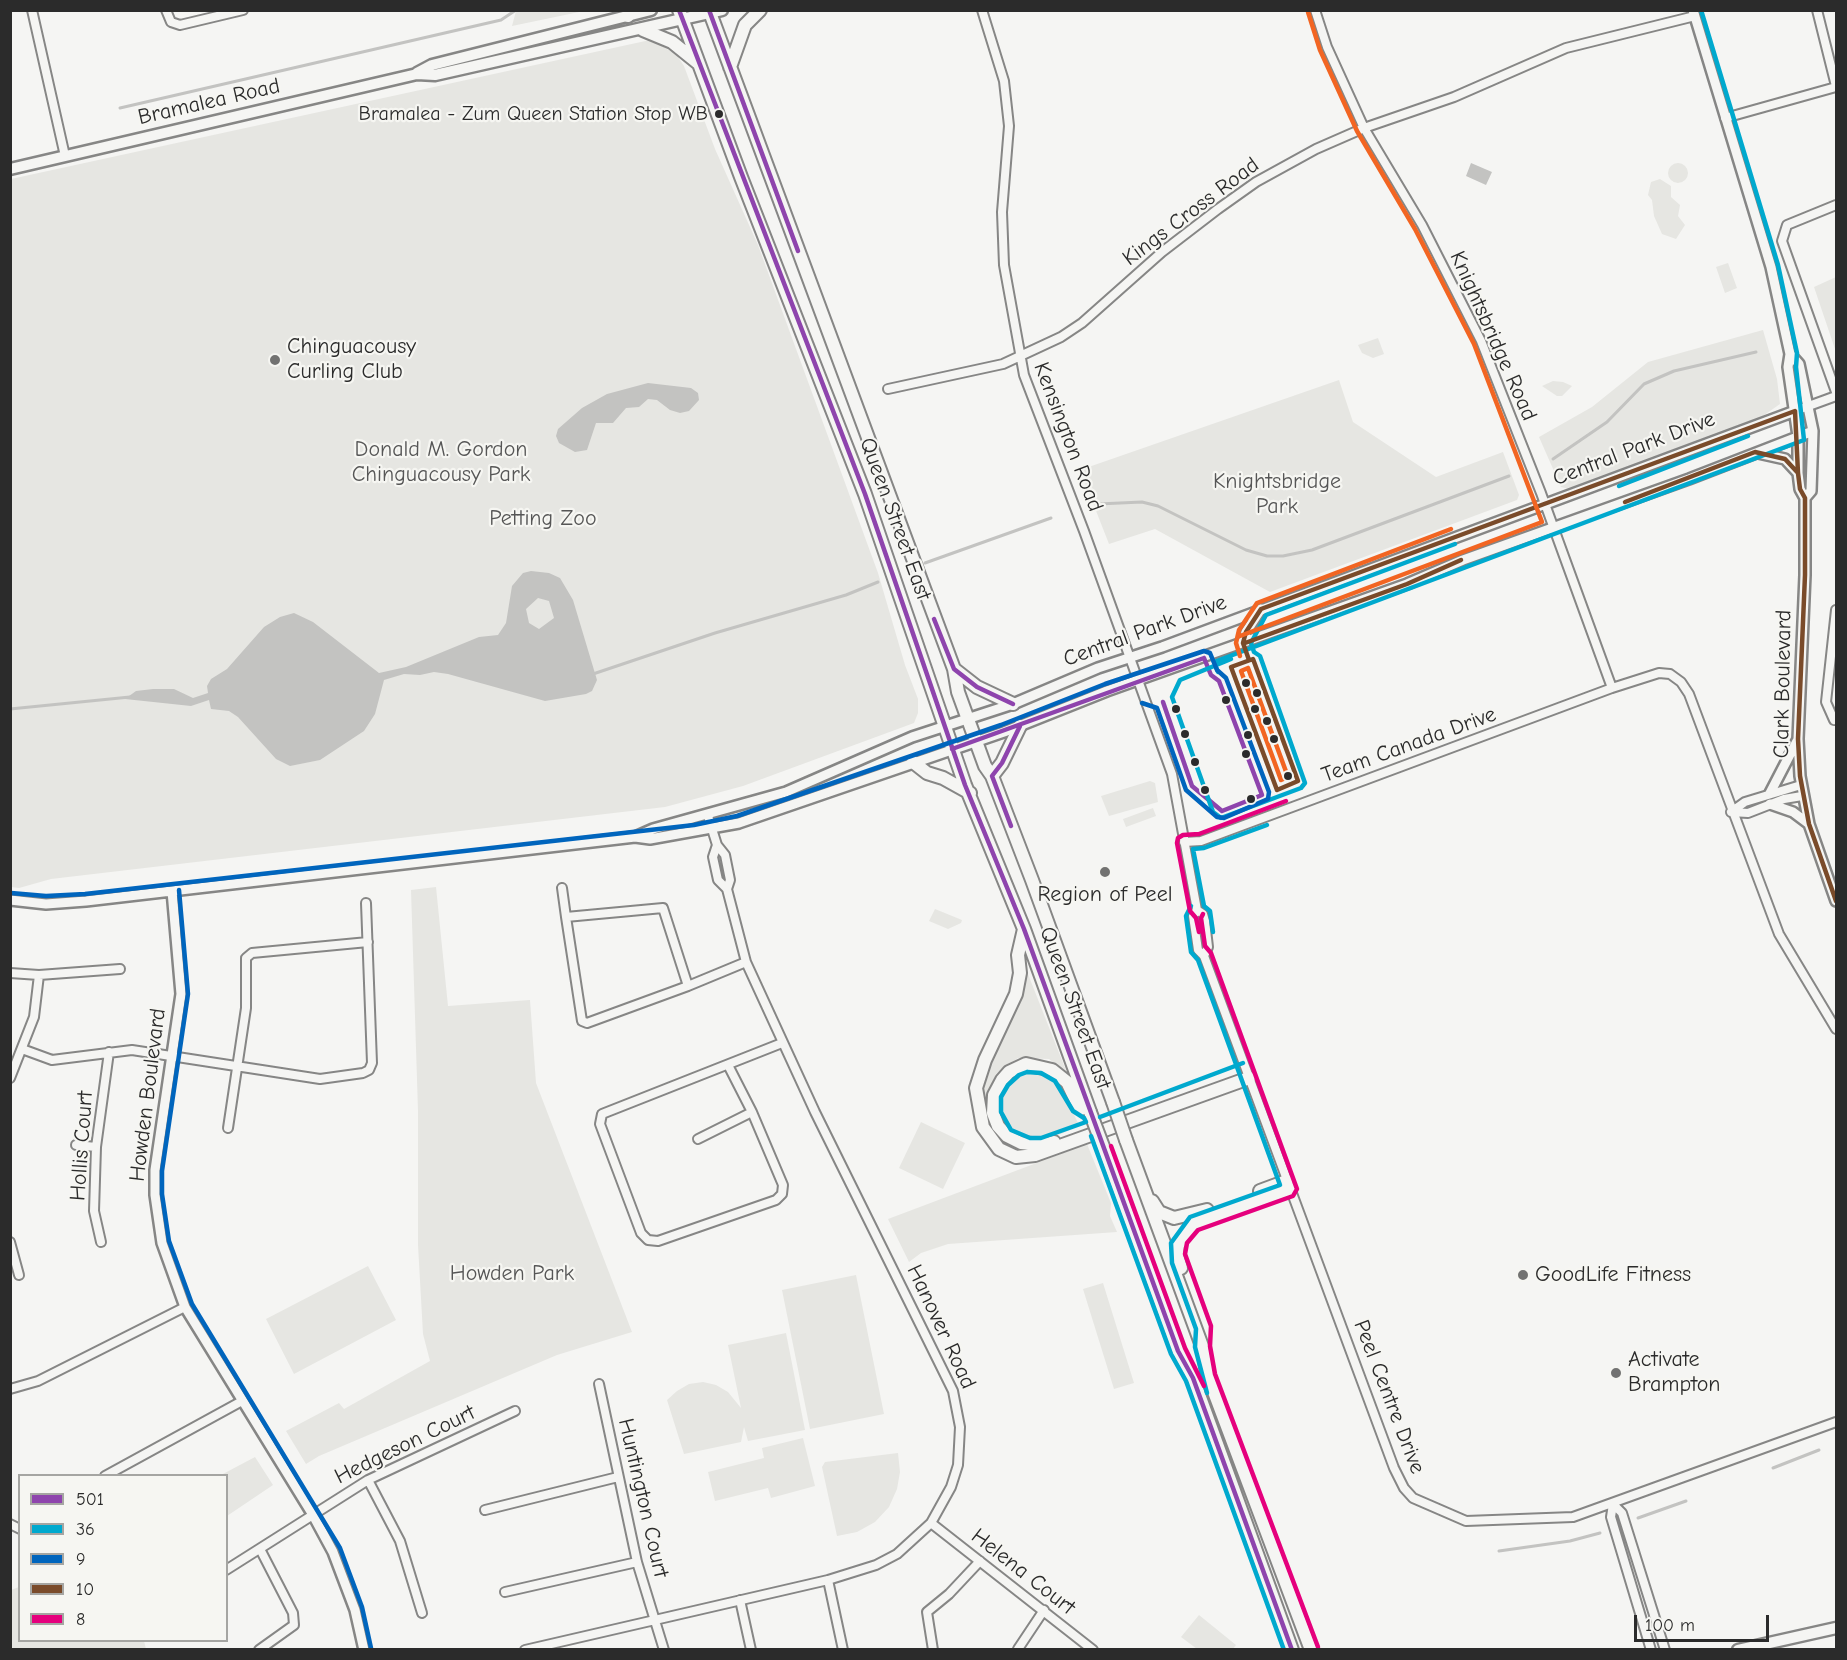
<!DOCTYPE html>
<html>
<head>
<meta charset="utf-8">
<style>
  body { margin:0 }
  #map { position:relative; width:1847px; height:1660px; overflow:hidden; background:#f5f5f3; font-family:"Comic Neue",sans-serif }
  canvas { display:block }
  .frame { position:absolute; inset:0; border:12px solid #2b2b2b; pointer-events:none }
  .legend { position:absolute; left:18px; top:1474px; width:210px; height:168px; box-sizing:border-box; background:#f6f6f2; border:2px solid #a5a5a2; margin:0; padding:8px 10px; list-style:none; font-size:18px; color:#2b2b2b }
  .legend li { display:flex; align-items:center; gap:12px; height:30px }
  .legend b { width:30px; border:2px solid #a5a5a2 }
  .scale { position:absolute; left:1634px; top:1615px; width:135px; height:27px; box-sizing:border-box; border:3px solid #2b2b2b; border-top:0; padding-left:8px; font-size:18px; line-height:21px; white-space:nowrap; color:#2b2b2b; -webkit-text-stroke:4px #f6f6f2; paint-order:stroke }
</style>
</head>
<body>
<div id="map">
<canvas width="1847" height="1660"></canvas>
<div class="frame"></div>
<ul class="legend">
<li><b style="height:8px;background:#8e44ad"></b>501</li>
<li><b style="height:8px;background:#00a9ce"></b>36</li>
<li><b style="height:8px;background:#0065bd"></b>9</li>
<li><b style="height:8px;background:#7a4b2a"></b>10</li>
<li><b style="height:8px;background:#e5007d"></b>8</li>
</ul>
<div class="scale">100 m</div>
</div>
<script>
const context = document.querySelector('canvas').getContext('2d');
context.lineJoin = 'round';
function fill(path, color) { context.fillStyle = color; context.fill(path, 'evenodd'); }
const poly = rows => new Path2D(rows.map(r => 'M' + r).join(''));
function stroke(path, color, width, dash) { context.strokeStyle = color; context.lineWidth = width; context.lineCap = dash ? 'butt' : 'round'; context.setLineDash(dash || []); context.stroke(path); }
function label(font, color, halo, rows, align = 'center') {
  context.font = font + ' "Comic Neue",sans-serif'; context.lineWidth = 4.5; context.setLineDash([]); context.textBaseline = 'middle'; context.strokeStyle = halo; context.fillStyle = color; for (const [text, x, y, turn = 0] of rows) {
    context.save(); context.translate(x, y); context.rotate((+turn || 0) * Math.PI / 180); context.textAlign = isNaN(turn) ? turn : align; if (halo) context.strokeText(text, 0, 0); context.fillText(text, 0, 0); context.restore();
  }
}
const green = poly([
  [516,11,516,10,584,11,512,26],
  [650,40,662,43,662,46,676,54,684,66,715,149,758,245,878,573,905,665,918,699,918,713,914,723,743,786,665,807,51,879,19,888,11,887,11,179],
  '1668 173a10 10 0 1 1 20 0a10 10 0 1 1-20 0Z',
  [1660,179,1671,186,1671,197,1680,205,1678,216,1685,225,1676,239,1662,234,1654,216,1652,200,1648,195,1651,182],
  [1728,263,1737,288,1725,293,1716,267],
  [1836,277,1836,352,1814,287],
  [1763,330,1777,379,1780,404,1760,418,1569,489,1561,487,1539,437,1592,407,1648,362],
  [1378,338,1384,354,1373,358,1362,353,1358,345],
  [1339,380,1353,422,1436,477,1503,452,1519,495,1517,500,1270,592,1155,529,1109,544,1080,470],
  [1553,381,1563,382,1572,386,1562,396,1557,396,1542,386],
  [1150,781,1155,783,1158,802,1109,816,1101,796],
  [1153,808,1156,816,1126,827,1123,819],
  [436,887,448,1006,530,1000,536,1083,632,1332,557,1355,319,1456,306,1464,286,1431,339,1403,344,1409,430,1361,423,1334,418,1245,418,1111,411,890],
  [935,909,962,920,961,923,948,929,929,921],
  [1026,969,1067,1073,1049,1059,1018,1058,997,1073,987,1093,988,1119,1005,1141,1030,1151,1016,1151,1004,1146,993,1136,983,1108,982,1083,1020,995],
  [1039,1069,1056,1078,1079,1125,1061,1134,1037,1140,1019,1139,1004,1127,997,1110,999,1094,1006,1080,1022,1070],
  [921,1122,965,1143,943,1189,899,1168],
  [1087,1144,1111,1203,1110,1216,1117,1232,948,1244,921,1253,909,1262,888,1219],
  [368,1266,396,1320,294,1374,266,1319],
  [856,1275,884,1414,810,1429,782,1290],
  [1103,1283,1134,1383,1114,1389,1083,1289],
  [786,1333,805,1430,748,1441,744,1427,741,1442,684,1454,667,1400,677,1391,689,1384,703,1382,716,1385,728,1392,741,1408,728,1345],
  [803,1438,815,1486,771,1498,768,1488,715,1501,708,1472,764,1458,762,1448],
  [898,1453,900,1472,897,1489,889,1507,875,1522,857,1532,837,1536,822,1467,825,1462],
  [255,1457,273,1485,227,1516,226,1476,221,1475],
  [19,1587,20,1640,144,1641,146,1649,11,1649,11,1590],
  [1199,1615,1236,1645,1233,1649,1197,1649,1181,1637]
]);
const water = poly([
  [1471,163,1492,172,1486,185,1466,176],
  [648,383,691,388,698,393,699,400,689,411,680,413,670,410,657,400,648,399,639,407,626,408,613,423,596,423,587,450,575,452,559,443,556,436,558,429,582,408,607,394],
  [531,571,549,573,560,578,573,600,597,680,592,691,586,694,545,701,448,674,434,672,420,675,404,674,384,680,375,714,364,731,320,760,290,766,276,759,238,717,229,711,211,709,209,700,191,706,125,699,136,691,153,689,174,689,193,698,208,693,207,686,211,679,227,669,264,627,280,617,294,613,313,622,379,673,406,667,479,637,498,635,506,623,512,586,523,573],
  [538,598,549,601,554,618,539,629,529,623,526,609]
]);
const stream = poly([
  [120,108,501,20,516,10],
  [1553,459,1607,422,1644,384,1674,371,1756,352],
  [1098,504,1142,502,1158,506,1246,550,1267,556,1283,556,1312,550,1509,476],
  [925,563,1051,518],
  [593,674,715,633,846,595,878,582],
  [10,709,130,697],
  [1773,1468,1819,1450],
  [1638,1518,1686,1501],
  [1499,1551,1570,1541,1600,1533]
]);
const minor = poly([
  [32,10,65,156],
  [166,10,171,22,180,25,243,10],
  [982,10,1004,81,1009,126,1002,212,1004,265,1024,375,1084,531,1172,774,1197,910,1203,914,1205,921,1208,947,1204,956],
  [1315,10,1327,47,1364,128,1422,225,1481,341,1541,493,1612,688],
  [1817,10,1836,86],
  [1725,118,1836,87],
  [1836,205,1787,225,1782,241,1836,392],
  [888,389,1003,364,1061,337,1082,323,1162,252,1218,209,1256,182,1316,149,1364,128,1454,97,1566,48,1695,16],
  [1795,411,1836,396],
  [1834,720,1826,702,1836,610],
  [1731,812,1745,802,1801,785],
  [1731,812,1748,813,1784,799,1802,796],
  [708,816,717,845,725,855,730,880,727,889],
  [1184,842,1201,841,1612,688,1659,673,1670,674,1681,682,1689,694,1779,934,1836,1029],
  [562,888,566,917],
  [1197,910,1193,916,1198,950,1204,956,1394,1468,1404,1488,1413,1498,1466,1521,1573,1517,1836,1422],
  [10,973,39,975,120,969],
  [688,986,663,908,566,917,582,1021,587,1023,688,986,746,962],
  [22,1049,52,1060,132,1050,320,1079,363,1073,369,1070,372,1063,366,903],
  [728,1065,752,1112,783,1185,782,1194,776,1200,658,1241,648,1240,641,1233,600,1124,602,1114,782,1043],
  [10,1078,34,1017,39,975],
  [228,1128,246,1008,246,958,252,953,368,942],
  [698,1139,752,1112],
  [76,1145,96,1147],
  [10,1242,19,1275],
  [101,1242,94,1211,96,1147,109,1052],
  [599,1384,637,1562,664,1650],
  [10,1389,38,1381,185,1307],
  [105,1476,242,1401],
  [368,1480,400,1541,422,1613],
  [1613,1504,1622,1513,1665,1650],
  [1613,1504,1611,1517,1651,1650],
  [485,1510,618,1477],
  [931,1523,1093,1650],
  [10,1524,20,1529],
  [226,1570,368,1480,515,1411],
  [828,1580,843,1650],
  [505,1592,637,1562],
  [740,1600,751,1650],
  [1018,1649,1044,1610],
  [259,1650,294,1625,293,1613,260,1549],
  [525,1650,828,1580,876,1565,897,1554,931,1523,951,1487,958,1465,960,1427,953,1391,815,1112,746,962,727,889,718,880,713,857,717,845],
  [933,1650,927,1612,949,1594,980,1561]
]);
const tertiary = poly([
  [1693,10,1771,267,1790,354,1788,367,1798,436,1798,473,1800,489,1805,498,1805,575,1798,739,1800,776,1809,824,1836,901],
  [1790,354,1799,364,1813,431,1811,491,1805,498],
  [1758,453,1785,459,1798,473],
  [1243,643,1246,632,1261,609],
  [1770,793,1797,741],
  [1770,804,1793,812,1809,824],
  [635,837,650,839,739,823,1004,732,1107,691,1407,584,1463,560,1689,479,1813,431],
  [172,891,181,994,155,1170,155,1195,162,1243,185,1307,313,1515,333,1552,355,1610,364,1650],
  [10,900,46,904,86,901,635,837,653,829,786,792,912,737,1013,704,1098,668,1162,647,1795,411]
]);
const secondary = poly([
  [417,73,432,65,651,10],
  [10,169,417,74,435,75,722,10],
  [1738,1650,1836,1628]
]);
const primary = poly([
  [679,10,741,177,865,494,965,785,1024,929,1090,1112],
  [709,10,954,669,958,692,985,766,992,776,1032,880,1113,1102],
  [628,16,632,10],
  [643,30,672,42,698,63],
  [730,67,745,25,760,10],
  [954,669,977,687,1013,704],
  [913,762,927,773,943,778,970,793],
  [992,776,1002,763,1020,726],
  [1024,929,1018,955,1020,973,1016,994,985,1060,976,1088,983,1127,999,1149,1016,1157,1035,1155,1249,1078],
  [1126,1140,1202,1346,1208,1376,1311,1650],
  [1054,1142,1042,1145,1021,1143,1007,1136,998,1126,993,1113,994,1095,1002,1080,1009,1072,1026,1064,1052,1070,1067,1082,1079,1107,1090,1112],
  [1104,1149,1178,1351,1193,1378,1292,1650],
  [1260,1191,1287,1181],
  [1152,1201,1159,1212,1174,1218,1207,1210],
  [1181,1268,1177,1255,1178,1245,1193,1224,1290,1189]
]);
const primaryBridge = poly([
  [1113,1102,1126,1140],
  [1090,1112,1104,1149]
]);
const bus1 = poly([
  [679,10,865,494,965,785,1024,929,1178,1351,1193,1378,1292,1650],
  [709,10,798,251],
  [934,619,954,669,977,687,1013,704],
  [1204,658,1211,675,1219,681,1262,795],
  [1163,702,1192,786,1222,811,1262,795],
  [952,749,1204,658],
  [1011,826,992,776,1002,763,1020,726]
]);
const bus2 = poly([
  [1619,486,1748,436],
  [1231,659,1180,680,1172,697,1213,812,1221,818,1301,788,1305,783,1260,656,1254,652,1251,643,1266,615,1455,544],
  [1218,672,1214,662,1804,440,1796,367,1797,353,1778,265,1701,10],
  [1191,906,1186,916,1191,952,1198,960,1280,1185,1190,1217,1171,1243,1172,1263,1196,1329,1195,1347,1207,1393],
  [1213,932,1210,911,1204,906,1193,849,1204,848,1267,825],
  [1027,1072,1041,1073,1055,1081,1073,1111,1084,1118,1086,1122,1041,1138,1030,1138,1011,1130,1001,1112,1001,1097,1008,1085,1019,1075,1027,1072],
  [1100,1117,1243,1063],
  [1091,1136,1171,1354,1186,1381,1284,1650]
]);
const bus3 = poly([
  [179,890,188,994,162,1171,162,1194,169,1241,192,1304,340,1548,362,1607,371,1648],
  [11,893,46,896,85,894,694,825,737,816,1001,725,1105,684,1204,651,1210,653,1217,670,1226,678,1269,792,1268,799,1224,818,1217,817,1186,790,1157,708,1142,703]
]);
const bus4 = poly([
  [1625,502,1755,452,1785,459,1798,473],
  [1245,643,1407,584,1461,560],
  [1253,659,1298,781,1277,790,1231,667,1253,659],
  [1249,660,1243,643,1246,632,1261,609,1795,411,1798,473,1800,489,1805,498,1805,575,1798,739,1800,776,1809,824,1836,901]
]);
const bus5 = poly([
  [1203,914,1201,918,1205,946,1211,953,1297,1189,1293,1196,1198,1230,1187,1243,1185,1254,1211,1326,1210,1346,1215,1374,1318,1647],
  [1199,932,1196,918,1190,911,1177,843,1178,838,1183,835,1199,834,1286,801],
  [1111,1146,1185,1348,1204,1386]
]);
const bus6 = poly([
  [1240,636,1542,522,1474,344,1415,229,1357,131,1320,50,1308,12],
  [1240,656,1236,643,1239,630,1257,603,1451,529],
  [1248,668,1288,777,1281,780,1241,671,1248,668]
]);
const markers = [
  [719,114,5,"#2b2b2b"],
  [275,360,6,"#727271"],
  [1246,683,5,"#2b2b2b"],
  [1257,693,5,"#2b2b2b"],
  [1226,700,5,"#2b2b2b"],
  [1176,709,5,"#2b2b2b"],
  [1255,709,5,"#2b2b2b"],
  [1267,721,5,"#2b2b2b"],
  [1185,734,5,"#2b2b2b"],
  [1248,735,5,"#2b2b2b"],
  [1274,739,5,"#2b2b2b"],
  [1246,754,5,"#2b2b2b"],
  [1195,762,5,"#2b2b2b"],
  [1288,776,5,"#2b2b2b"],
  [1205,790,5,"#2b2b2b"],
  [1251,799,5,"#2b2b2b"],
  [1105,872,6,"#727271"],
  [1523,1275,6,"#727271"],
  [1616,1373,6,"#727271"]
];
const busNames = [
  ["Bramalea - Zum Queen Station Stop WB",708,114]
];
const streetNames = [
  ["Bramalea Road",209,102,-13],
  ["Kings Cross Road",1191,212,-37],
  ["Knightsbridge Road",1493,336,66],
  ["Kensington Road",1068,437,69],
  ["Central Park Drive",1634,449,-21],
  ["Queen Street East",895,519,70],
  ["Central Park Drive",1145,631,-20],
  ["Clark Boulevard",1783,684,-89],
  ["Team Canada Drive",1409,745,-20],
  ["Queen Street East",1075,1008,70],
  ["Howden Boulevard",148,1095,-83],
  ["Hollis Court",82,1146,-86],
  ["Hanover Road",941,1327,65],
  ["Peel Centre Drive",1389,1397,69],
  ["Hedgeson Court",405,1445,-26],
  ["Huntington Court",643,1498,77],
  ["Helena Court",1023,1572,38]
];
const poiNames = [
  ["Chinguacousy",287,347],
  ["Curling Club",287,372],
  ["Region of Peel",1105,895,"center"],
  ["GoodLife Fitness",1535,1275],
  ["Activate",1628,1360],
  ["Brampton",1628,1385]
];
const parkNames = [
  ["Donald M. Gordon",441,450],
  ["Chinguacousy Park",441,475],
  ["Knightsbridge",1277,482],
  ["Park",1277,507],
  ["Petting Zoo",543,519],
  ["Howden Park",512,1274]
];
fill(green, '#e6e6e2');
fill(water, '#c3c3c1');
stroke(stream, '#c3c3c1', 3);
stroke(minor, '#868685', 12);
stroke(tertiary, '#868685', 14);
stroke(secondary, '#868685', 15);
stroke(primary, '#868685', 16);
stroke(minor, '#f5f5f3', 8);
stroke(tertiary, '#f5f5f3', 9);
stroke(secondary, '#f5f5f3', 10);
stroke(primary, '#f5f5f3', 12);
stroke(primaryBridge, '#868685', 16, []);
stroke(primaryBridge, '#f5f5f3', 12);
stroke(bus1, '#8e44ad', 4.5);
stroke(bus2, '#00a9ce', 4.5);
stroke(bus3, '#0065bd', 4.5);
stroke(bus4, '#7a4b2a', 4.5);
stroke(bus5, '#e5007d', 4.5);
stroke(bus6, '#f26522', 4.5);
for (const [x, y, r, color] of markers) { const dot = new Path2D(); dot.arc(x, y, r, 0, 2 * Math.PI); context.fillStyle = color; context.fill(dot); stroke(dot, '#f6f6f2', 2); }
label('20px', '#2b2b2b', '#f6f6f2', busNames, 'right');
label('22px', '#2b2b2b', '#f6f6f2', streetNames);
label('22px', '#2b2b2b', '#f6f6f2', poiNames, 'left');
label('22px', '#565656', '#f6f6f2', parkNames);
</script>
</body>
</html>
